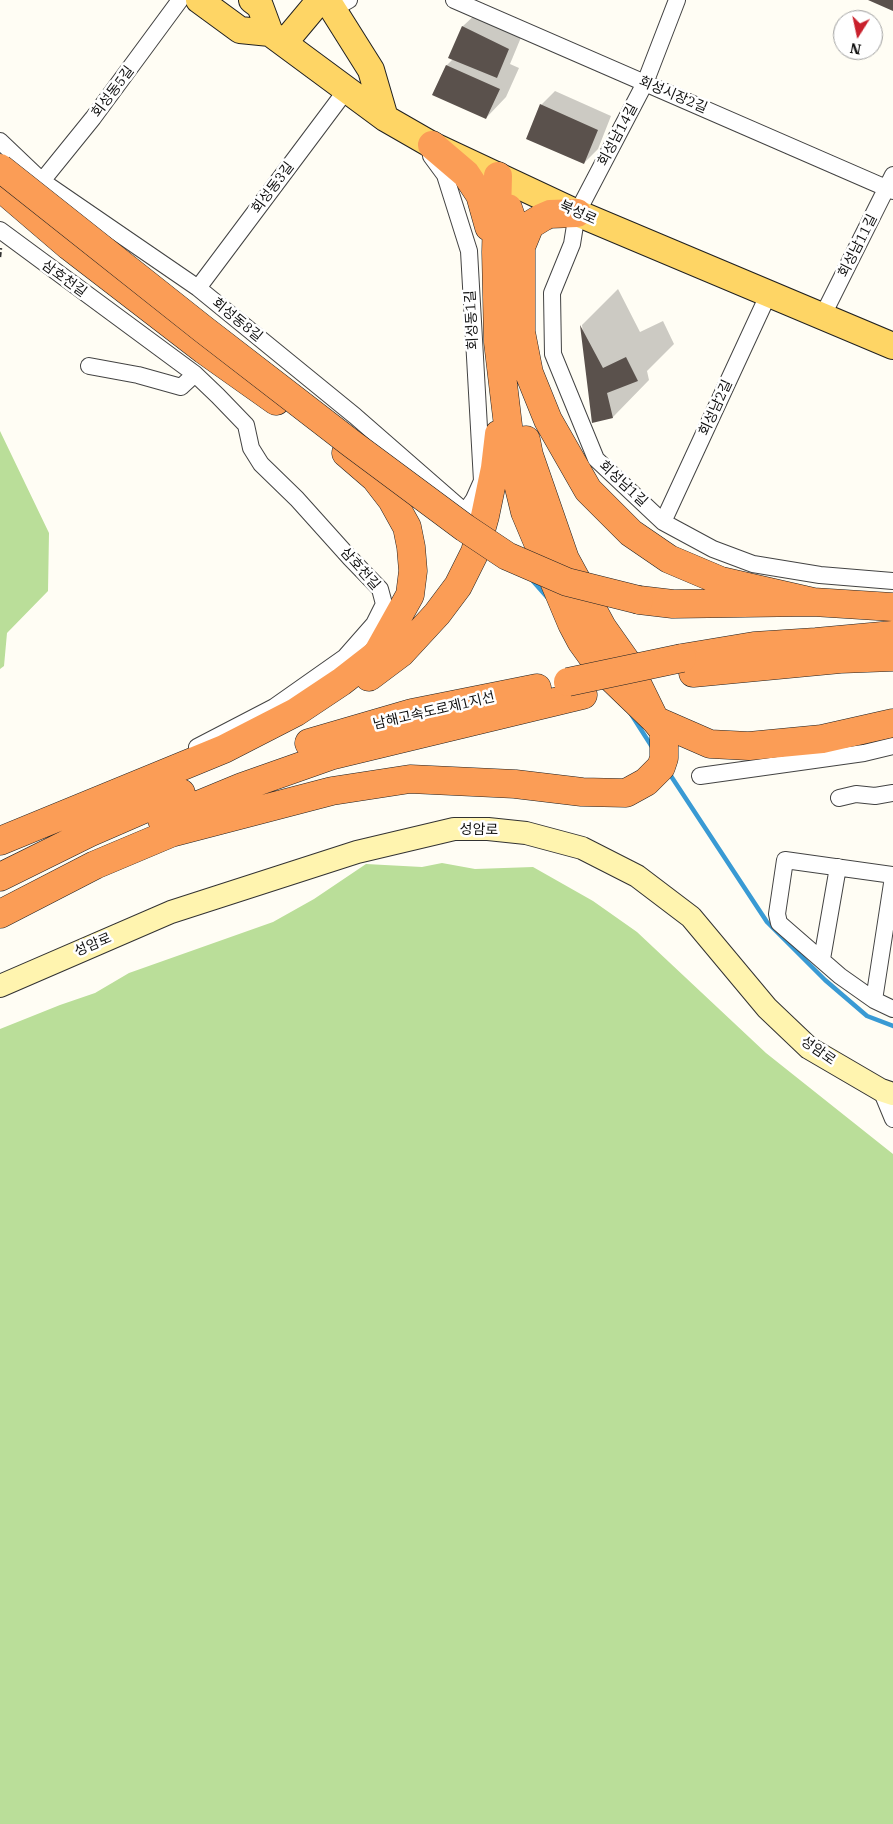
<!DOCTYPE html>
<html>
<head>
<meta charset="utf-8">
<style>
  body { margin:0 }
  #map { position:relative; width:893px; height:1824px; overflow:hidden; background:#fffdf4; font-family:"IBM Plex Serif",serif }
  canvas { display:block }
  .north { position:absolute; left:833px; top:10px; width:50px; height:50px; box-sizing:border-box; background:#fff; border:1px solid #9f9f9f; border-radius:50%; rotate:190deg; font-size:14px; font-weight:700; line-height:20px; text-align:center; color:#101010 }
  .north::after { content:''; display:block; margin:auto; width:18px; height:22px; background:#c9202c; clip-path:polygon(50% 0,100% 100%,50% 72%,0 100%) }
</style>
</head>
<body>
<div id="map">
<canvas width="893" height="1824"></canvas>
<div class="north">N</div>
</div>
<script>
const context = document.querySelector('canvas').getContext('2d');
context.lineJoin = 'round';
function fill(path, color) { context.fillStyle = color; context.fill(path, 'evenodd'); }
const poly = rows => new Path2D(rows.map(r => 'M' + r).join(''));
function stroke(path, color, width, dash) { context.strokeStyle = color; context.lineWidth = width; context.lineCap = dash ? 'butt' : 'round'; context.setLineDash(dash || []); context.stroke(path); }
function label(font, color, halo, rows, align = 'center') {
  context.font = font + ' "IBM Plex Serif","Noto Sans KR",serif'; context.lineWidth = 5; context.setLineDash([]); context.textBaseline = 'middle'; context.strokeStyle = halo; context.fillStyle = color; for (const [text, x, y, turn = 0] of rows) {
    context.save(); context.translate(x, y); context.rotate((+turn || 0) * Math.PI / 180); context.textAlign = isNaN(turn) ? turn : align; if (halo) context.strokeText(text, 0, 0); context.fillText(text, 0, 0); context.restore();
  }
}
const forest = poly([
  [0,431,49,533,48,591,7,633,4,666,0,669],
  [442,863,475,869,533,867,593,901,637,932,766,1053,893,1154,893,1824,0,1824,0,1029,60,1005,95,993,129,973,273,922,314,899,366,864,422,867]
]);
const shadow = poly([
  [477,13,522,35,510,64,519,68,506,97,486,118,434,94,447,65,453,59,450,57,463,26],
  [555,91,611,116,598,149,584,163,541,105],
  [618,289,640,332,663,321,674,344,647,371,649,380,613,417,593,422,582,325]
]);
const stream = poly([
  [532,580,547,597],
  [631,714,654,750],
  [669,773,767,922,825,980,867,1016,893,1026]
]);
const building = poly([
  [868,0,893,0,893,11],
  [462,26,509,49,497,78,448,58],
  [446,65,500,89,486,119,432,95],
  [540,104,598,130,584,164,526,139],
  [580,325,603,368,626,357,638,381,607,393,613,418,592,423]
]);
const path = poly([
  [0,257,1,248]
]);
const street = poly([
  [454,0,893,191],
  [677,0,645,83,577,213,572,244,552,293,553,354,596,459,663,522,713,549,753,564,820,575,893,581],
  [333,9,349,0],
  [0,141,42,181,198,288,355,416,465,512,474,499,482,481,469,251,445,175,431,156],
  [42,181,93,118,180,0],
  [0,230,195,374,218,396,246,425,251,448,261,464,297,499,350,558,380,589,384,604,374,624,345,657,274,707,197,747],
  [198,288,347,89],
  [822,317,893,175],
  [89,366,138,375,181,387,195,374],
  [663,522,769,293],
  [700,776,864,753,893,746],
  [839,798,856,794,875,796,893,793],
  [893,875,785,860,777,914,779,923,840,976,874,1000,893,1009],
  [822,959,838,867],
  [874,1000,893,877],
  [881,1090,893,1119]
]);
const secondary = poly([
  [0,986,171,912,357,852,454,829,488,829,526,833,582,848,637,876,691,917,767,1008,809,1048,881,1090,893,1094]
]);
const primary = poly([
  [199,0,240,30,270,33],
  [252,0,260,6,270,33],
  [327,0,371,70,385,118],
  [270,33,385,118,432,145,577,213,893,346],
  [284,43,320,0]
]);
const highway = poly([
  [432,145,466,174,480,195,489,227],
  [0,187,69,246,204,350,276,401],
  [508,208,521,247,521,332,529,373,548,420,588,490,631,533,669,559,721,581,813,602],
  [521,247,530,225,543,217,550,214,577,213],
  [526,440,529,455,565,559,602,627,626,661,655,720,710,744,749,746,822,739,893,723],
  [639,600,673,604,813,602,893,607],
  [682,658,754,646,816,642,893,635],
  [693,673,840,659,893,657],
  [369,677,401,653,437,614,458,586,475,552,485,516,495,468,499,434],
  [309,743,412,713,537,688],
  [162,820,242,787,330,756,583,695],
  [0,841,224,749,296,712,341,682,377,654,410,595,413,571,411,547,407,527,392,500,375,478,346,453],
  [0,877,89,833,181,793],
  [0,914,95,865,171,833,332,791,410,779,515,784,582,792,626,793,646,782,661,767,664,758,664,731,655,720,599,666,581,641,572,624,525,512,512,459,498,342,496,252,498,176]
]);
const highwayBridge = poly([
  [0,168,203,329,352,444,465,528,507,556,567,582,639,600],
  [568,682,682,658]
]);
const streetNames = [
  ["회성동5길",113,92,-53],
  ["회성시장2길",673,95,23],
  ["회성남14길",618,135,-62],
  ["회성동3길",273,188,-53],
  ["북성로",578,213,24],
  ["회성남11길",858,246,-63],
  ["삼호천길",64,279,36],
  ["회성동8길",237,320,39],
  ["회성동1길",472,320,-93],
  ["회성남2길",716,408,-65],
  ["회성남1길",623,484,43],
  ["삼호천길",360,569,48],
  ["남해고속도로제1지선",434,711,-13],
  ["성암로",479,830,1],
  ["성암로",93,945,-23],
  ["성암로",818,1051,35]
];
fill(forest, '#bade99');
fill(shadow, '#0003');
stroke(stream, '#399ad4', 4.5);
fill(building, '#5a514c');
stroke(street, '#434343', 18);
stroke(secondary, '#323232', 24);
stroke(primary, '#212121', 28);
stroke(highway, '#212121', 29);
stroke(path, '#323232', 2.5, [5, 2.5]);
stroke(street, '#fff', 16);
stroke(secondary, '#fff4af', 22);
stroke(primary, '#fed565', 26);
stroke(highway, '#fb9d56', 28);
stroke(highwayBridge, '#212121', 29, []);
stroke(highwayBridge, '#fb9d56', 28);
label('14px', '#101010', '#fff', streetNames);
</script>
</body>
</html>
